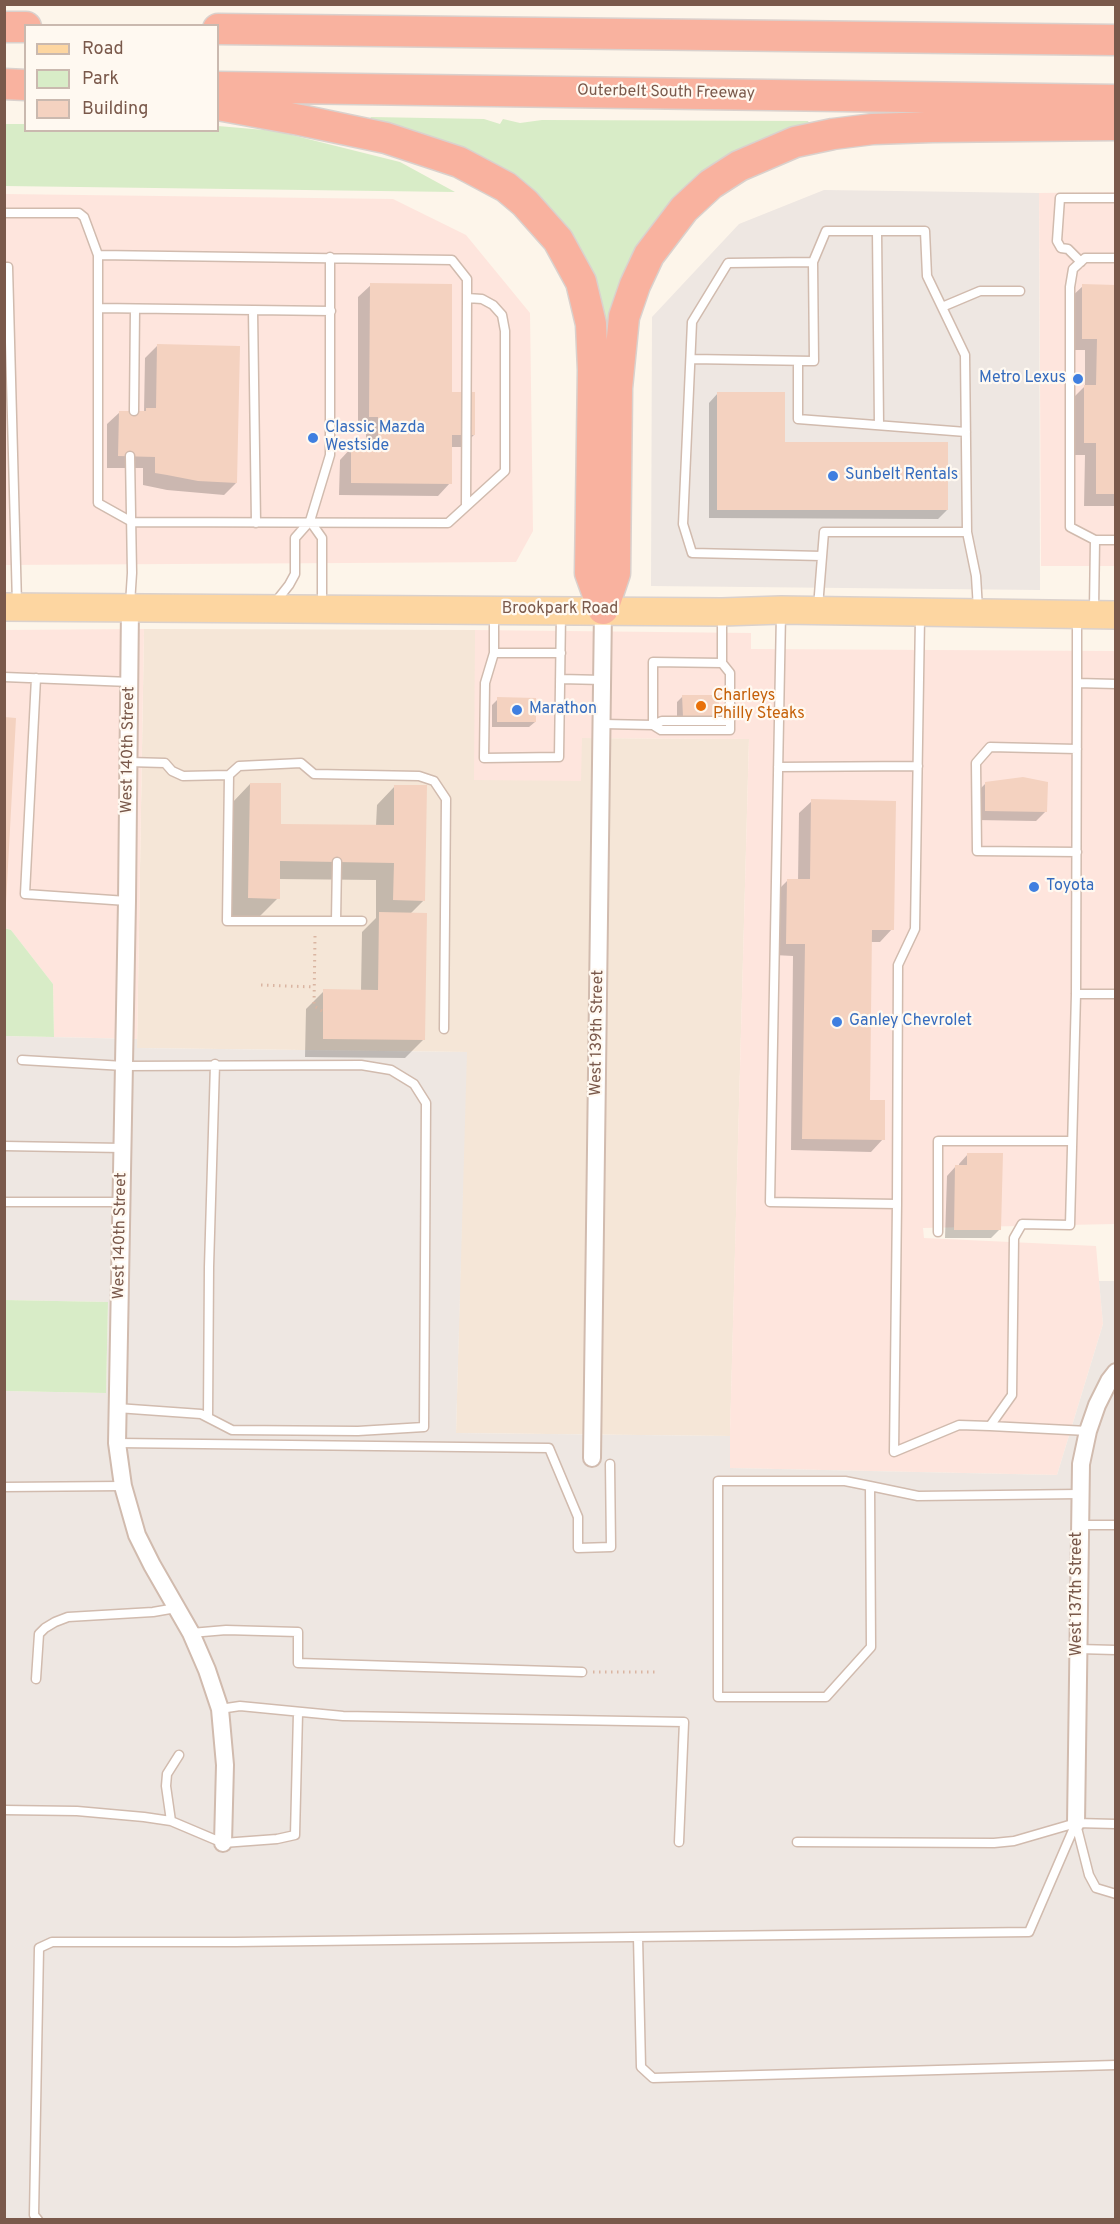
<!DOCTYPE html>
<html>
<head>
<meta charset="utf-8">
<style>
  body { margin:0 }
  #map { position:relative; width:1120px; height:2224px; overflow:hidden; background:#fdf5ea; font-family:Overpass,sans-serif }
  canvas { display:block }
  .frame { position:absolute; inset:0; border:6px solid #7a594b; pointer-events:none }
  .legend { position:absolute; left:24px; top:24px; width:195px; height:108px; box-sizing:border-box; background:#fff9f1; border:2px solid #cab9af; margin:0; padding:8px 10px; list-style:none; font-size:18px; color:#7a594b }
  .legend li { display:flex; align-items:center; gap:12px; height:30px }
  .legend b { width:30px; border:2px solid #cab9af }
</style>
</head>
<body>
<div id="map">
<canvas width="1120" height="2224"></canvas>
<div class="frame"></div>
<ul class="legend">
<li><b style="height:8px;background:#fdd6a1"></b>Road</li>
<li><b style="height:16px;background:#d8ecc7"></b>Park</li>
<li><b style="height:16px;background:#f4d2c0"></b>Building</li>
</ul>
</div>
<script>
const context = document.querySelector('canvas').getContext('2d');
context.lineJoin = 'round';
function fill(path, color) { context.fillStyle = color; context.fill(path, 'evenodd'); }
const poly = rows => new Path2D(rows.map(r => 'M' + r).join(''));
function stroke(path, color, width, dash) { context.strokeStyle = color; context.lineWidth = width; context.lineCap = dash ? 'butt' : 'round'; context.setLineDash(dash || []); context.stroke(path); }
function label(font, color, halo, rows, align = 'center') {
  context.font = font + ' Overpass,sans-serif'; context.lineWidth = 4.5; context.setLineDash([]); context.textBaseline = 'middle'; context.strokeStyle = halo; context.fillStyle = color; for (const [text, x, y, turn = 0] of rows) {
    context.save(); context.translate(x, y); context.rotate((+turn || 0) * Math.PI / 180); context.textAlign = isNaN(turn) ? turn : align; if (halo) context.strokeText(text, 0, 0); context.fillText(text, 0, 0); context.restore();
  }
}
const residential = poly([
  [144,629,475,630,475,780,581,738,749,739,730,1436,456,1433,466,1052,137,1048]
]);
const commercial = poly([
  [1115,192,1115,566,1041,566,1039,193],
  [5,194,393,199,466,235,530,313,533,531,516,562,5,565],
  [144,629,137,1039,54,1037,53,984,11,930,5,928,4,630],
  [475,630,751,633,751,649,1115,651,1115,1224,923,1228,924,1238,1096,1246,1103,1324,1057,1475,729,1468,749,739,582,738,581,781,474,780]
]);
const industrial = poly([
  [824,190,1039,193,1040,590,651,586,652,317,739,224],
  [5,1036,137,1039,137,1048,467,1052,456,1433,730,1436,730,1468,1057,1475,1103,1324,1099,1281,1115,1281,1115,2219,5,2219,5,1391,106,1393,108,1302,5,1300]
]);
const green = poly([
  [371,117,484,119,500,124,503,119,520,123,542,120,808,121,810,125,729,160,613,321,601,322,562,231,369,120],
  [4,124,25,124,26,130,218,130,218,126,276,131,400,162,455,192,5,186],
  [4,928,11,930,53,984,54,1037,5,1036],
  [5,1300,108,1302,106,1393,5,1391]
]);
const shadow = poly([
  [371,285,450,393,474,435,461,447,451,447,450,483,438,496,339,495,340,460,352,447,366,448,366,429,358,429,358,297],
  [1083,286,1116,286,1116,506,1084,506,1085,455,1072,455,1072,399,1085,386,1085,350,1070,350,1070,298],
  [157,346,236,483,224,495,167,490,143,485,143,468,107,468,107,424,120,412,144,412,145,358],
  [718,393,784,443,947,510,938,519,709,518,709,403],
  [683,696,718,696,677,722,677,702],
  [498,699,535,722,529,727,492,727,492,705],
  [986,783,1046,811,1036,821,976,820,977,792],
  [250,784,279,825,376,826,377,805,395,786,424,900,410,914,423,1040,405,1058,305,1057,306,1009,324,991,361,991,362,932,376,918,376,880,279,879,278,898,260,916,230,916,232,803],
  [812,801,892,929,880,942,871,942,868,1101,883,1139,871,1152,791,1150,793,956,774,955,775,893,788,880,798,881,799,813],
  [968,1154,1000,1229,991,1238,945,1238,947,1176,956,1166,959,1167,959,1164]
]);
const building = poly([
  [370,283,452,284,452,392,475,392,475,435,452,435,452,484,351,483,351,446,378,446,378,417,369,417],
  [1082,284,1116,285,1116,494,1096,494,1096,443,1084,443,1084,385,1096,385,1097,339,1082,339],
  [157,344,240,346,237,483,198,481,167,475,155,473,155,457,118,456,119,411,146,411,146,408,156,408],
  [717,392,785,392,785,442,948,442,948,510,717,510],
  [682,695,719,695,719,717,683,717],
  [497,697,536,698,536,722,497,722],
  [4,717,16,718,6,903,4,903],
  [1023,777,1048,782,1047,812,985,811,985,782],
  [250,783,281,783,281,824,394,825,394,785,427,785,425,901,393,900,394,863,280,861,280,899,248,898],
  [811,799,896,801,894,930,872,930,870,1100,885,1100,885,1140,802,1139,805,944,786,944,787,879,810,879],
  [379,912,427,913,425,1040,323,1039,323,989,378,990],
  [967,1153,1003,1153,1001,1230,954,1230,955,1165,967,1165]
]);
const path = poly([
  [315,936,314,1006,322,1011],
  [261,985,314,987],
  [593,1672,657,1672]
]);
const service = poly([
  [4,213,79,213,84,217,98,255],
  [877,231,879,425],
  [813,262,826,231,925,231,927,276,965,355,967,532],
  [1081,262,1068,249,1061,248,1057,241,1060,198,1116,198],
  [4,267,8,267,17,604],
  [942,307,980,291,1020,291],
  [98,308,331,311],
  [253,310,256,523],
  [691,359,814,361,813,262,728,263,692,322,683,524,692,553,822,556],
  [798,361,798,419,966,432],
  [134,411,135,309],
  [466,506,467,298,467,279,452,260,98,255,98,503,132,522,448,523,505,471,505,331,502,315,493,305,482,299,467,298],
  [310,521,322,538,322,604],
  [1095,540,1116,540],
  [130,604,132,573,130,456],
  [274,604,289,585,295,574,295,538,310,521,330,455,330,257],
  [818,607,824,532,967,532,976,576,978,609],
  [1094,610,1095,540,1070,527,1070,287,1073,269,1085,258,1116,258],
  [494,613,494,653,561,653],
  [781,613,770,1202,897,1204,894,1452,959,1425,990,1426,1012,1395,1014,1238,1022,1224,1070,1225,1076,994,1077,683,1116,684],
  [1077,618,1077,683],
  [494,653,485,683,484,758,559,757,561,613],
  [4,677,130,682],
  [36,678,25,894,127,901],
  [560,679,603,680],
  [603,724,653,725,662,721,730,721],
  [653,725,661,730,730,730,730,673,722,663,722,614],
  [653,725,653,662,722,663],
  [129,762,165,763,172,771,183,776,229,775],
  [778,767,918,766],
  [1077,852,977,851,976,763,990,747,1077,749],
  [336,921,337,862],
  [362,921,227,921,229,775,239,766,301,763,314,774,419,776,434,781,446,799,444,1029],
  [1076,994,1116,994],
  [22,1060,124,1066,361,1065,391,1070,414,1084,426,1103,424,1427,358,1431,232,1430,201,1414,117,1408],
  [4,1146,123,1148],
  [4,1202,122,1202],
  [897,1204,898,965,915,929,920,617],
  [938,1232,938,1141,1072,1141],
  [208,1417,209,1267,215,1064],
  [990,1426,1088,1431],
  [117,1443,549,1448,578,1517,578,1548,611,1547,610,1464],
  [870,1486,871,1647,826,1697,718,1697,718,1481,845,1481,870,1486,918,1496,1079,1494],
  [4,1487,123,1486],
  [1079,1525,1116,1525],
  [191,1633,226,1630,298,1632,298,1663,582,1672],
  [1078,1649,1116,1650],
  [36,1679,39,1634,45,1628,55,1622,68,1617,153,1612,176,1608],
  [220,1709,240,1706,343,1716,684,1722,679,1842],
  [4,1810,77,1811,144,1817,171,1821,223,1843,277,1839,295,1835,298,1713],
  [171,1821,166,1786,167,1774,179,1755],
  [1076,1824,1089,1875,1096,1888,1116,1894],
  [797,1842,994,1843,1014,1841,1076,1823,1116,1824],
  [638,1937,641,2067,653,2078,1116,2065],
  [38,2220,34,2215,39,1948,52,1942,235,1942,1029,1932,1076,1823]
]);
const minor = poly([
  [130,607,127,901,117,1443,123,1486,137,1535,152,1565,191,1633,207,1670,220,1709,225,1765,223,1843],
  [592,1458,603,609],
  [1076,1823,1081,1464,1088,1431,1097,1405,1109,1381,1116,1372]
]);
const primary = poly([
  [4,607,722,612,781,610,1116,615]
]);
const motorway = poly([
  [4,27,26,27],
  [218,29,1116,40],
  [4,84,26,85],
  [218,87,1116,100],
  [218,105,300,120,386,138,459,162,506,187,525,203,558,240,581,282,591,324,593,370,590,573,603,609],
  [603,609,615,573,617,388,624,317,635,285,649,255,684,209,711,184,739,166,795,142,833,134,873,129,932,127,1116,125]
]);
const markers = [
  [1078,379,6,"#3f7fe0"],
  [313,438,6,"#3f7fe0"],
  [833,476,6,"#3f7fe0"],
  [701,706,6,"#e8710a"],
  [517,710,6,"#3f7fe0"],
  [1034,887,6,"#3f7fe0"],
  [837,1022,6,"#3f7fe0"]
];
const streetNames = [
  ["Outerbelt South Freeway",666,93,1],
  ["Brookpark Road",560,610],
  ["West 140th Street",129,750,-89],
  ["West 139th Street",598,1033,-89],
  ["West 140th Street",121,1236,-89],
  ["West 137th Street",1078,1594,-90]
];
const shopNames = [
  ["Metro Lexus",1066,379,"right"],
  ["Classic Mazda",325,429],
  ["Westside",325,447],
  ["Sunbelt Rentals",845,476],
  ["Marathon",529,710],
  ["Toyota",1046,887],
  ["Ganley Chevrolet",849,1022]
];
const foodNames = [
  ["Charleys",713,697],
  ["Philly Steaks",713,715]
];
fill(residential, '#f5e6d7');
fill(commercial, '#fee5dd');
fill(industrial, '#eee7e2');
fill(green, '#d8ecc7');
fill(shadow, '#0003');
fill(building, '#f4d2c0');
stroke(service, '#d1bbae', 11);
stroke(minor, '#d1bbae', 20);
stroke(primary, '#dad1cd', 30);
stroke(motorway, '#dad1cd', 33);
stroke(path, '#dab5a2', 3, [1.5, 4.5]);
stroke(service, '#fff', 8);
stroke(minor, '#fff', 16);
stroke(primary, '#fdd6a1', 27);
stroke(motorway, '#f9b29f', 30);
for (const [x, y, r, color] of markers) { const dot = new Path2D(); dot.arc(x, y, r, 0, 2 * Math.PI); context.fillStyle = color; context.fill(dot); stroke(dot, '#fff9f1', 2); }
label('16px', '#7a594b', '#fff9f1', streetNames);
label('16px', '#366cbe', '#fff9f1', shopNames, 'left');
label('16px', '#c56008', '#fff9f1', foodNames, 'left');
</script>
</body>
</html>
